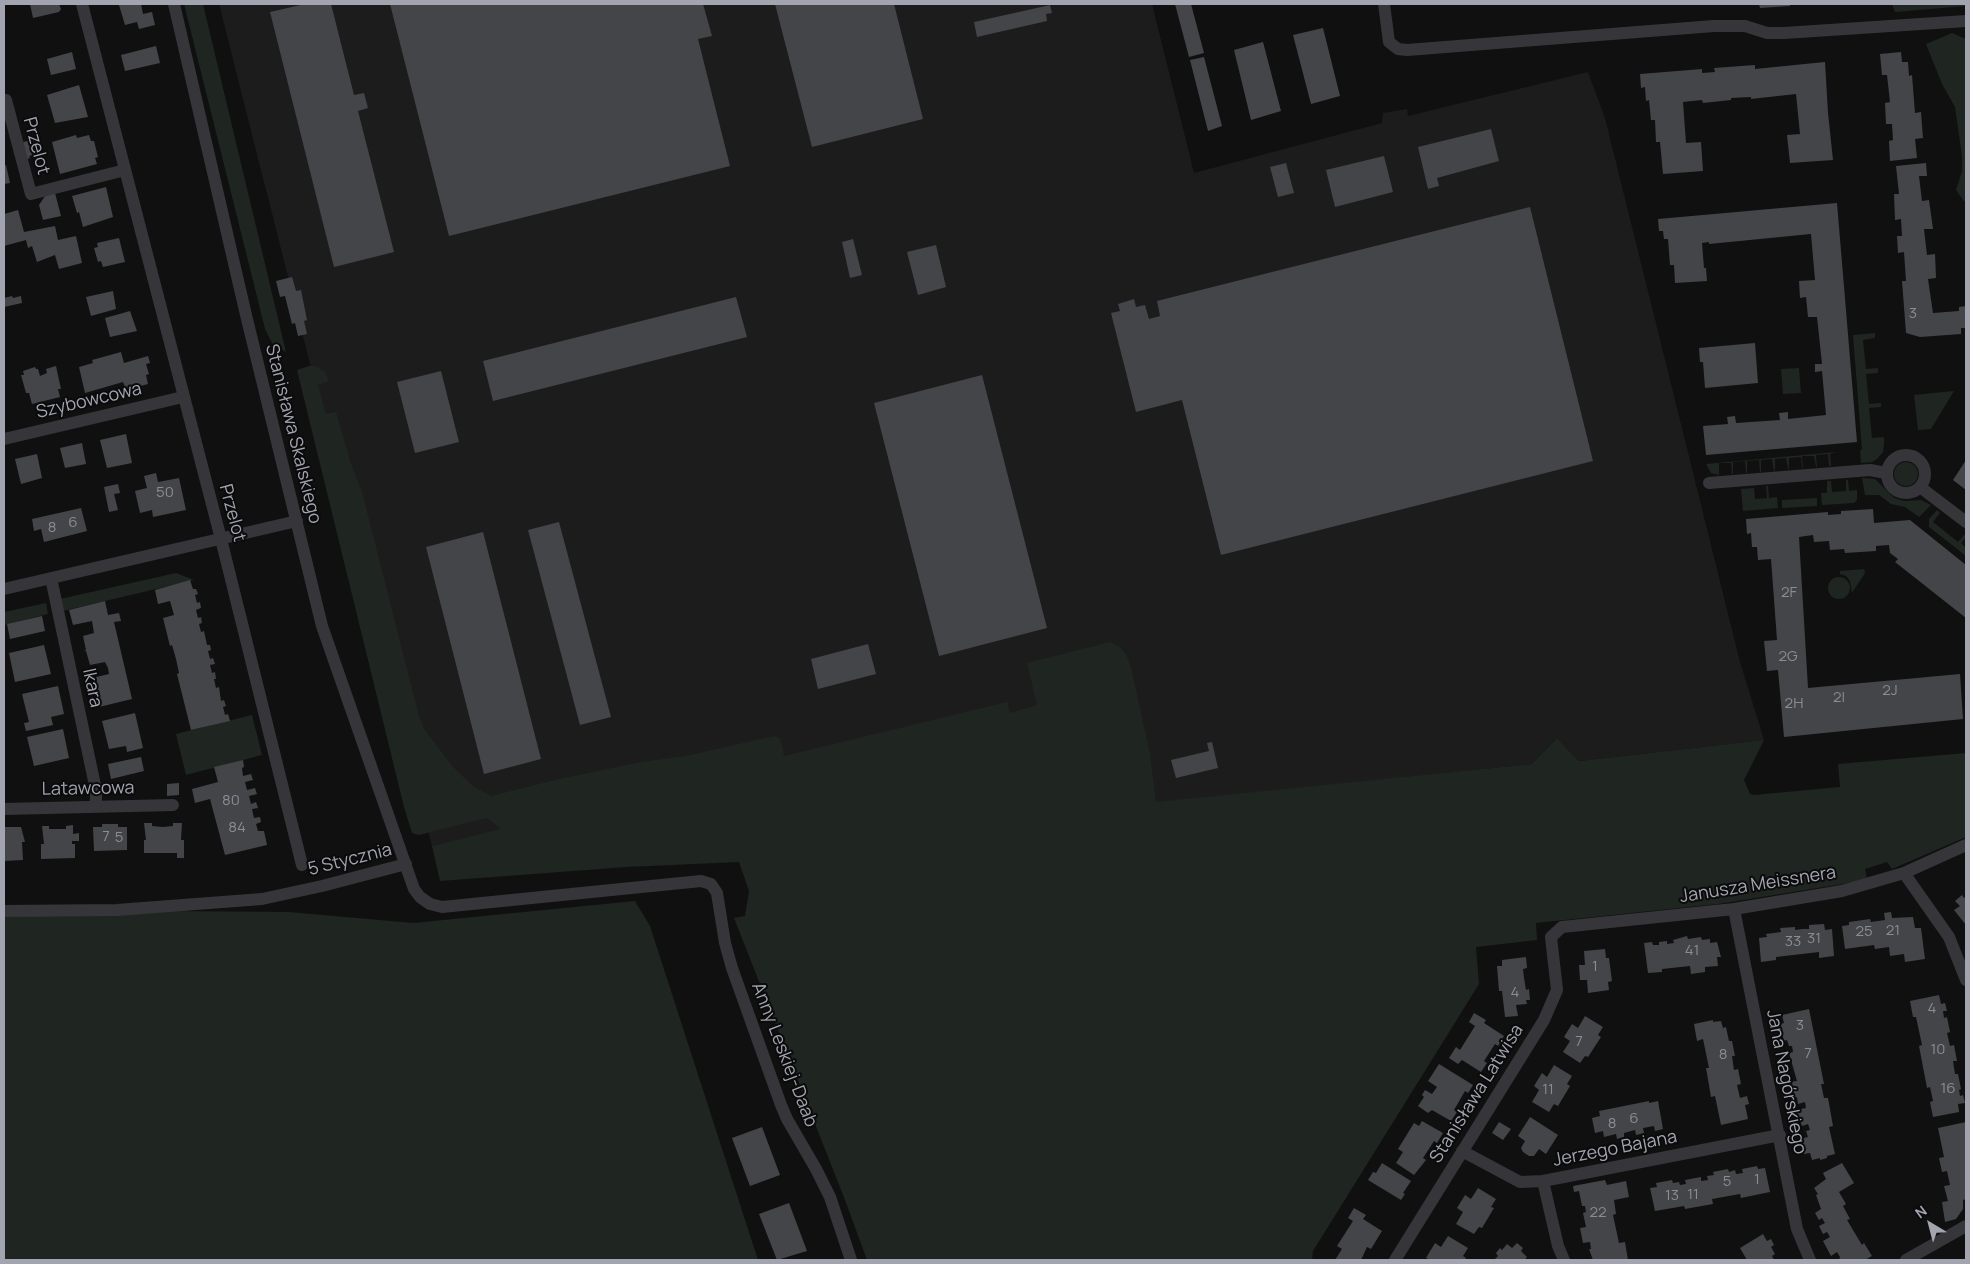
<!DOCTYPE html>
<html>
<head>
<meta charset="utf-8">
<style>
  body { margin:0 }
  #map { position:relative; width:1970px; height:1264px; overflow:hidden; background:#101011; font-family:Manrope,sans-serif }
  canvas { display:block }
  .frame { position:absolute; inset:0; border:5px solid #a2a4b0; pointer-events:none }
  .north { position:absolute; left:1905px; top:1199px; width:50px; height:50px; -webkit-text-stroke:4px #0b0b0c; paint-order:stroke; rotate:323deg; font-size:14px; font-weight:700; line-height:20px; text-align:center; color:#a2a4b0 }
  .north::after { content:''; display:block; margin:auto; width:18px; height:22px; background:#a2a4b0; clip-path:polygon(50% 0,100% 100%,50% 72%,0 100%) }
</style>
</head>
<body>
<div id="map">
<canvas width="1970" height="1264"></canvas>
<div class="frame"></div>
<div class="north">N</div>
</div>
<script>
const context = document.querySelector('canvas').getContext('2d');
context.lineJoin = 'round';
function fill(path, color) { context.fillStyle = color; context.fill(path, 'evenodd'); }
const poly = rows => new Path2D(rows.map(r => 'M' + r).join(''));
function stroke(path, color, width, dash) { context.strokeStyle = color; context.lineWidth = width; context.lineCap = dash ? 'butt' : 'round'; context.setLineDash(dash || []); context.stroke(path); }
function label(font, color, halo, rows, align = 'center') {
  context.font = font + ' Manrope,sans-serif'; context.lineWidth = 4; context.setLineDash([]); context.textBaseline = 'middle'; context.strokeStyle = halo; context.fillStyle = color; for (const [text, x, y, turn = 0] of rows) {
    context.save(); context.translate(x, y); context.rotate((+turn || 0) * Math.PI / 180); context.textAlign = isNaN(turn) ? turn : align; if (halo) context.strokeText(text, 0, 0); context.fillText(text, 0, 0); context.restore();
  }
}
const built = poly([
  [219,4,1152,4,1194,173,1382,123,1383,113,1407,109,1408,116,1588,72,1605,118,1740,662,1764,740,1579,761,1557,738,1532,764,440,878]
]);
const green = poly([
  [184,4,203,4,286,352,273,345,265,329],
  [1892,4,1966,4,1966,6,1895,12],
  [1952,33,1966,39,1966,202,1963,200,1956,190,1962,171,1962,156,1955,107,1942,84,1926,44],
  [1875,333,1875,338,1863,340,1866,369,1878,368,1878,373,1866,374,1869,404,1881,403,1881,407,1869,408,1872,438,1884,437,1884,444,1883,452,1877,459,1872,462,1861,463,1860,450,1862,450,1853,335],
  [309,366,315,366,324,371,329,381,318,385,326,414,336,412,351,464,362,492,419,716,424,729,453,767,474,787,491,796,559,779,641,762,686,756,774,736,779,738,782,744,784,756,1007,702,1010,713,1037,705,1027,663,1110,642,1120,647,1126,654,1131,667,1150,754,1156,802,1532,764,1557,738,1579,761,1764,740,1744,780,1750,794,1754,795,1840,787,1838,764,1966,753,1966,837,1892,869,1887,862,1865,869,1867,878,1855,882,1718,904,1536,923,1537,940,1476,947,1479,984,1313,1251,1312,1260,867,1260,845,1200,734,918,745,916,749,891,739,862,627,867,440,881,432,846,501,829,487,818,419,835,412,833,404,807,297,370],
  [1799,368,1801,393,1783,394,1781,369],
  [1954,391,1931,429,1918,430,1914,395],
  [1836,452,1830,454,1831,466,1829,466,1828,454,1816,455,1817,467,1816,467,1814,456,1802,456,1803,468,1802,468,1801,457,1789,458,1789,469,1788,469,1786,458,1775,459,1775,470,1774,471,1772,459,1761,460,1761,472,1760,472,1759,460,1747,461,1747,473,1746,473,1745,461,1733,462,1733,474,1732,474,1731,463,1719,463,1719,475,1711,473,1706,464],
  '1894 474a12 12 0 1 1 24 0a12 12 0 1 1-24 0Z',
  [1862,478,1875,479,1894,498,1905,501,1921,500,1931,505,1919,517,1905,507,1891,504,1879,495,1865,495],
  [1846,480,1848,480,1849,491,1857,490,1857,500,1854,503,1822,505,1821,493,1827,493,1827,481,1831,481,1832,492,1846,491],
  [1766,486,1768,486,1769,498,1777,497,1778,508,1743,511,1741,489,1754,488,1755,499,1767,498],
  [1817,498,1817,506,1782,508,1782,500],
  [1937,510,1940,513,1933,522,1958,542,1966,533,1966,537,1961,543,1966,548,1966,556,1929,527,1929,519],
  [1864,569,1865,573,1852,593,1850,581,1846,576,1840,574,1840,571],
  [176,573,194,580,63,611,60,599],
  '1828 588a11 11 0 1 1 22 0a11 11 0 1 1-22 0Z',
  [46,603,48,614,4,625,4,612],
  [252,715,262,755,186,775,176,734],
  [635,901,650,926,758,1260,4,1260,4,915,164,911,289,912,413,923]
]);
const building = poly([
  [30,4,59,4,61,9,59,12,33,18],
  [124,4,141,4,143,14,152,12,155,25,139,29,137,22,125,25,119,5],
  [305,4,331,4,354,95,364,93,368,108,358,111,394,252,334,267,270,12],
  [390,4,703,4,712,36,698,39,730,166,449,236],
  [775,4,894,4,923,119,812,147],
  [1175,4,1191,4,1204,53,1189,57],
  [1759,4,1790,4,1790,6,1760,8],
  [1050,5,1052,13,1046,14,1047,21,977,37,974,22],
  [1323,28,1340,96,1311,104,1293,35],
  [1263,42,1281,111,1251,120,1234,50],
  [156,46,160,63,125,71,121,55],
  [72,52,76,69,51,75,47,59],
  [1901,52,1902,62,1908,62,1909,76,1912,75,1915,113,1921,112,1923,138,1915,139,1917,158,1890,161,1889,141,1893,140,1892,124,1886,124,1885,103,1890,102,1887,75,1882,75,1880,54],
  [1204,57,1222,126,1208,131,1190,60],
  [1825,62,1828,113,1833,160,1790,163,1787,135,1800,134,1796,94,1751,99,1751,97,1731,98,1731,100,1703,103,1702,100,1683,102,1686,143,1701,142,1703,171,1663,174,1660,142,1656,142,1655,120,1651,120,1649,100,1646,101,1645,87,1641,88,1640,74,1702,69,1702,73,1715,72,1714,68,1755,65,1755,69],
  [79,85,88,117,55,123,47,95],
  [1491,129,1499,161,1437,178,1439,186,1428,189,1418,147],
  [76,135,77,138,89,135,91,141,94,141,98,157,95,158,97,164,60,174,52,142],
  [37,139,41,154,29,156,30,158,27,159,23,142],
  [1384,156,1393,192,1335,207,1326,170],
  [1286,163,1294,193,1278,197,1270,167],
  [1926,163,1927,176,1919,176,1922,201,1929,200,1933,229,1924,229,1927,255,1935,254,1936,278,1928,279,1933,313,1959,311,1959,307,1966,306,1966,328,1961,328,1961,334,1920,337,1906,333,1902,281,1906,281,1904,252,1898,253,1897,236,1902,236,1901,219,1895,220,1894,194,1899,194,1896,166],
  [6,165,10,183,4,184,4,166],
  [106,187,113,217,83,227,79,212,77,213,72,196],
  [55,193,61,216,43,220,39,205,45,196],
  [1837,203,1857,442,1706,455,1703,426,1728,424,1727,417,1735,416,1736,423,1780,420,1779,413,1788,412,1788,419,1826,415,1822,371,1815,372,1815,364,1822,364,1817,317,1808,317,1806,297,1800,298,1799,281,1815,280,1811,234,1709,244,1709,242,1702,243,1704,268,1706,268,1707,281,1675,283,1674,265,1670,265,1668,239,1664,239,1663,231,1659,231,1658,219],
  [1530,207,1593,461,1221,555,1182,400,1136,412,1111,313,1120,311,1118,304,1134,299,1136,307,1145,305,1149,319,1160,316,1157,301],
  [18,210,24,232,55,226,58,240,76,236,82,263,59,269,55,255,37,262,32,246,28,248,26,240,4,246,4,214],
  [119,238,125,262,103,267,101,261,98,262,94,248,98,247,97,243],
  [853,239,862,275,850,278,842,242],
  [936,245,946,287,918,295,907,252],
  [292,277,296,291,301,290,307,320,304,321,307,334,298,336,295,323,292,324,285,296,280,297,276,281],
  [113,291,116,309,91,316,86,297],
  [12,296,13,298,21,296,22,303,4,307,4,298],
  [736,297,747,337,493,401,483,361],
  [130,311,137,331,110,337,105,318],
  [1755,343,1758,383,1705,388,1703,362,1700,362,1699,348],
  [121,352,124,363,148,356,150,363,146,364,149,374,146,375,148,384,126,390,123,382,85,393,79,367,93,363,92,360],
  [56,366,61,389,58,389,60,397,32,404,29,393,26,393,21,375,24,375,23,371,35,367,36,369,38,369,40,376,47,373,46,369],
  [441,371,459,442,415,453,397,382],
  [982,375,1047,628,939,656,874,403],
  [126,434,132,463,107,468,100,440],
  [82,443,86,464,65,468,60,448],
  [37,454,42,478,21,484,15,459],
  [1966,460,1966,490,1953,480],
  [156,473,158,482,179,478,186,510,153,517,152,510,140,513,135,491,147,488,144,476],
  [118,484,120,493,114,494,118,510,109,512,104,487],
  [81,508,87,531,44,542,41,529,34,531,32,519],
  [1873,509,1874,523,1910,520,1966,565,1966,618,1895,562,1898,559,1890,553,1889,545,1876,546,1876,551,1845,553,1844,549,1830,550,1829,541,1814,542,1813,535,1799,537,1808,688,1960,674,1963,719,1784,737,1778,670,1767,671,1764,641,1777,640,1771,559,1758,560,1757,547,1752,547,1751,533,1747,534,1746,519,1828,512,1828,515,1841,514,1841,511],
  [559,522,611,717,580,725,528,530],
  [483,532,541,759,484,774,426,547],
  [190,580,193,589,196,589,198,594,195,595,197,603,200,602,201,608,196,610,198,618,201,617,202,623,199,624,201,632,204,631,207,645,210,645,211,650,208,651,210,659,213,658,215,664,210,665,212,673,215,672,216,679,214,679,216,688,219,687,221,701,224,700,226,706,223,707,225,715,228,714,230,721,191,730,177,674,179,673,176,659,172,645,170,646,163,618,174,615,170,601,158,604,155,590],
  [105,601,108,615,119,613,121,621,114,622,132,699,99,707,92,678,109,674,108,668,105,662,90,665,86,651,84,650,86,650,83,636,94,633,92,621,73,625,69,610],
  [42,616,45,631,10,639,7,624],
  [868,644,876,674,818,689,811,659],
  [44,645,51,674,15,682,9,653],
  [58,686,64,714,51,717,53,725,26,731,24,723,29,722,22,694],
  [135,713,143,748,127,752,126,746,109,749,102,721],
  [63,729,69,758,34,766,27,737],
  [1212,742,1218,768,1176,778,1171,760,1209,751,1207,743],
  [141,757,144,771,111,779,108,764],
  [243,760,244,767,242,768,243,776,251,774,253,780,245,782,247,790,255,788,257,794,249,796,251,804,256,802,258,808,252,809,254,818,260,817,261,822,256,824,258,831,264,831,267,845,225,855,210,799,195,803,192,789,218,782,214,767],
  [179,783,179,795,167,796,167,784],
  [144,823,152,823,152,826,163,827,173,826,173,823,182,823,181,840,184,840,184,858,177,858,177,853,144,853,144,840,146,840],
  [102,824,118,824,118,827,127,827,127,850,94,851,93,827,102,827],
  [73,825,73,834,79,833,79,841,72,841,72,844,75,844,75,858,41,859,41,844,44,844,42,826,49,826,49,829,66,829,66,826],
  [4,827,21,827,25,842,22,842,23,860,4,861],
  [1962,895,1964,898,1966,896,1966,925,1954,910,1960,906,1955,901],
  [1891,912,1892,918,1913,917,1915,928,1921,928,1925,959,1905,962,1904,954,1890,956,1889,947,1875,949,1874,945,1845,949,1842,926,1849,925,1849,922,1870,919,1871,922,1885,920,1884,913],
  [1824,924,1825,930,1832,929,1834,956,1819,958,1819,952,1776,957,1776,960,1761,962,1759,938,1767,937,1766,934,1781,932,1780,928,1795,927,1795,930,1802,929,1809,929,1809,925],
  [1687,936,1688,939,1701,937,1702,940,1710,939,1710,943,1717,942,1721,957,1717,957,1718,966,1705,967,1705,972,1691,974,1690,966,1662,969,1662,972,1648,973,1644,943,1652,942,1653,945,1659,945,1659,942,1667,941,1667,944,1674,943,1673,940],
  [1605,949,1606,958,1609,958,1612,981,1608,982,1609,990,1588,993,1587,980,1580,980,1579,965,1585,965,1584,951],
  [1526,957,1527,968,1523,969,1524,978,1526,990,1529,989,1530,1000,1526,1000,1527,1004,1516,1005,1518,1016,1505,1017,1502,991,1499,991,1497,966,1502,966,1502,960],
  [1939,995,1941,1004,1945,1003,1947,1011,1943,1011,1944,1018,1947,1017,1950,1032,1947,1033,1950,1046,1954,1045,1957,1061,1953,1061,1955,1074,1958,1074,1961,1089,1959,1090,1960,1096,1963,1095,1965,1103,1958,1104,1959,1112,1933,1117,1930,1102,1933,1101,1930,1087,1927,1088,1919,1046,1922,1045,1916,1017,1913,1017,1910,1001],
  [1809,1009,1824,1084,1821,1084,1824,1098,1828,1098,1833,1126,1829,1127,1835,1154,1827,1156,1827,1158,1820,1160,1820,1158,1812,1160,1810,1153,1804,1154,1800,1139,1808,1137,1806,1131,1810,1130,1808,1124,1802,1126,1796,1110,1806,1108,1805,1102,1798,1104,1797,1097,1793,1098,1790,1082,1797,1081,1789,1053,1793,1052,1792,1046,1789,1046,1787,1040,1784,1041,1782,1033,1779,1034,1777,1025,1784,1023,1782,1015],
  [1474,1013,1486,1020,1484,1023,1504,1036,1498,1046,1495,1044,1484,1061,1487,1063,1481,1072,1462,1060,1458,1064,1449,1058,1456,1047,1460,1050,1475,1026,1469,1022],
  [1585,1016,1603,1027,1598,1035,1601,1037,1588,1057,1585,1056,1580,1063,1563,1052,1570,1041,1564,1037,1572,1024,1578,1028],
  [1713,1020,1713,1022,1721,1021,1723,1028,1726,1027,1729,1041,1732,1041,1735,1056,1732,1056,1734,1070,1738,1069,1741,1084,1737,1085,1740,1098,1747,1096,1749,1104,1745,1105,1748,1119,1721,1125,1715,1096,1711,1097,1706,1068,1709,1068,1703,1039,1697,1041,1694,1024],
  [1439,1064,1473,1085,1468,1093,1465,1091,1454,1110,1457,1112,1451,1121,1432,1110,1428,1113,1418,1106,1424,1097,1422,1095,1425,1090,1432,1094,1437,1087,1428,1081],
  [1554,1065,1572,1076,1567,1084,1570,1086,1558,1106,1554,1104,1549,1112,1532,1102,1539,1090,1534,1086,1542,1073,1547,1077],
  [1649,1101,1649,1103,1658,1101,1663,1129,1655,1131,1654,1126,1643,1128,1644,1133,1636,1135,1635,1130,1624,1133,1624,1137,1617,1139,1616,1134,1604,1137,1603,1131,1595,1133,1592,1118,1600,1116,1599,1111],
  [1530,1117,1558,1135,1546,1154,1539,1149,1534,1156,1529,1156,1523,1152,1521,1148,1525,1141,1518,1136],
  [1422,1121,1443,1133,1437,1143,1434,1141,1423,1158,1426,1160,1414,1175,1396,1163,1403,1152,1398,1149,1414,1123,1419,1126],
  [1499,1122,1511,1129,1503,1140,1492,1133],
  [1966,1122,1966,1199,1963,1200,1963,1209,1956,1219,1945,1222,1942,1202,1948,1201,1944,1186,1950,1185,1947,1171,1942,1172,1939,1158,1944,1157,1938,1128],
  [762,1127,780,1175,750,1186,732,1138],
  [1382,1163,1411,1181,1403,1193,1405,1194,1401,1200,1368,1180,1373,1172,1376,1173],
  [1842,1163,1854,1183,1839,1192,1846,1204,1843,1206,1850,1219,1847,1220,1862,1245,1864,1243,1872,1256,1865,1260,1839,1260,1840,1257,1837,1252,1831,1256,1823,1241,1830,1237,1827,1232,1823,1234,1819,1226,1825,1223,1822,1218,1819,1220,1815,1213,1821,1209,1816,1195,1818,1194,1814,1188,1826,1179,1823,1173],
  [1757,1166,1758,1169,1765,1168,1770,1192,1741,1198,1740,1194,1712,1199,1713,1204,1685,1209,1684,1206,1655,1211,1650,1188,1657,1187,1656,1183,1672,1180,1673,1183,1679,1182,1680,1185,1686,1184,1685,1180,1701,1177,1701,1181,1708,1180,1707,1176,1714,1175,1713,1172,1728,1169,1729,1172,1735,1170,1736,1174,1743,1173,1742,1169],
  [1605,1180,1607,1185,1626,1181,1629,1197,1614,1200,1616,1214,1613,1215,1619,1243,1625,1242,1628,1260,1593,1260,1589,1249,1591,1249,1590,1242,1583,1243,1580,1228,1586,1227,1583,1213,1586,1212,1585,1206,1582,1206,1579,1191,1574,1192,1573,1186],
  [1478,1188,1496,1199,1491,1207,1494,1208,1482,1228,1479,1227,1474,1234,1456,1224,1463,1212,1457,1208,1465,1195,1471,1199],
  [789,1203,807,1251,777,1260,759,1214],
  [1354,1208,1366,1215,1363,1219,1382,1231,1371,1249,1367,1247,1361,1260,1335,1260,1342,1249,1337,1246,1353,1221,1348,1218],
  [1763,1234,1767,1241,1771,1239,1774,1245,1771,1247,1775,1254,1772,1256,1774,1260,1747,1260,1740,1248],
  [1448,1236,1468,1248,1463,1256,1466,1258,1465,1260,1431,1260,1426,1258,1435,1243,1441,1247],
  [1517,1243,1523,1248,1521,1251,1527,1257,1524,1260,1494,1260,1498,1256,1496,1253,1500,1248,1502,1250,1507,1244,1512,1248]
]);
const minor = poly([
  [82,4,221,539,302,865],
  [174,4,246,315,322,626,414,889,420,897,430,904,442,907,701,881,711,884,717,893,725,943,732,968,781,1105,787,1119,816,1169,830,1197,851,1260],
  [1384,4,1389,42,1398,49,1407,50,1714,26,1745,26,1767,33,1784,33,1966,21],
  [6,100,31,194,125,170],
  [4,439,183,397],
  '1887 474a19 19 0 1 1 38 0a19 19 0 1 1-38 0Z',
  [1709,483,1870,470,1886,473],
  [1920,487,1966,522],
  [51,578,96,790,96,806],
  [4,589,297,521],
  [4,809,173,805],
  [1904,873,1949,937,1966,980],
  [1734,909,1797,1229,1810,1260],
  [4,911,117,910,262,899,322,886,406,864],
  [1462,1151,1520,1182,1543,1181,1780,1135],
  [1543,1181,1558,1246,1564,1260],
  [1395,1260,1544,1020,1557,990,1551,937,1562,927,1734,909,1842,891,1904,873,1966,845],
  [1906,1260,1966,1226]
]);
const numberNames = [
  ["3",1913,314],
  ["50",165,493],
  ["6",73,523],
  ["8",52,528],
  ["2F",1789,593],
  ["2G",1788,657],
  ["2J",1890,691],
  ["2I",1839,698],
  ["2H",1794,704],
  ["80",231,801],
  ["84",237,828],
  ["7",106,837],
  ["5",119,838],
  ["21",1893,931],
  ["25",1864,932],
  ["31",1814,939],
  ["33",1793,942],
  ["41",1692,951],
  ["1",1595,967],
  ["4",1515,993],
  ["4",1932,1009],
  ["3",1800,1026],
  ["7",1579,1042],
  ["10",1938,1050],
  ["7",1808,1054],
  ["8",1723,1055],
  ["16",1948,1089],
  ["11",1548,1090],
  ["6",1634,1119],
  ["8",1612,1124],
  ["1",1757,1180],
  ["5",1727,1182],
  ["11",1693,1195],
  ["13",1672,1196],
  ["22",1598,1213]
];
const streetNames = [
  ["Przelot",36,146,75],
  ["Szybowcowa",89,401,-13],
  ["Stanisława Skalskiego",293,434,76],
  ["Przelot",232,513,75],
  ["Ikara",92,688,78],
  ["Latawcowa",88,789,-1],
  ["5 Stycznia",350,860,-14],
  ["Janusza Meissnera",1758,885,-9],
  ["Anny Leskiej-Daab",784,1055,69],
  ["Jana Nagórskiego",1786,1082,79],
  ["Stanisława Latwisa",1477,1094,-58],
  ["Jerzego Bajana",1615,1149,-11]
];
fill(built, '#1c1c1d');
fill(green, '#1f2521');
fill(building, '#444549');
stroke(minor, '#36363a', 12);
label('15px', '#8a8c96', null, numberNames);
label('18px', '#a2a4b0', '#0b0b0c', streetNames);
</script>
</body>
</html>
